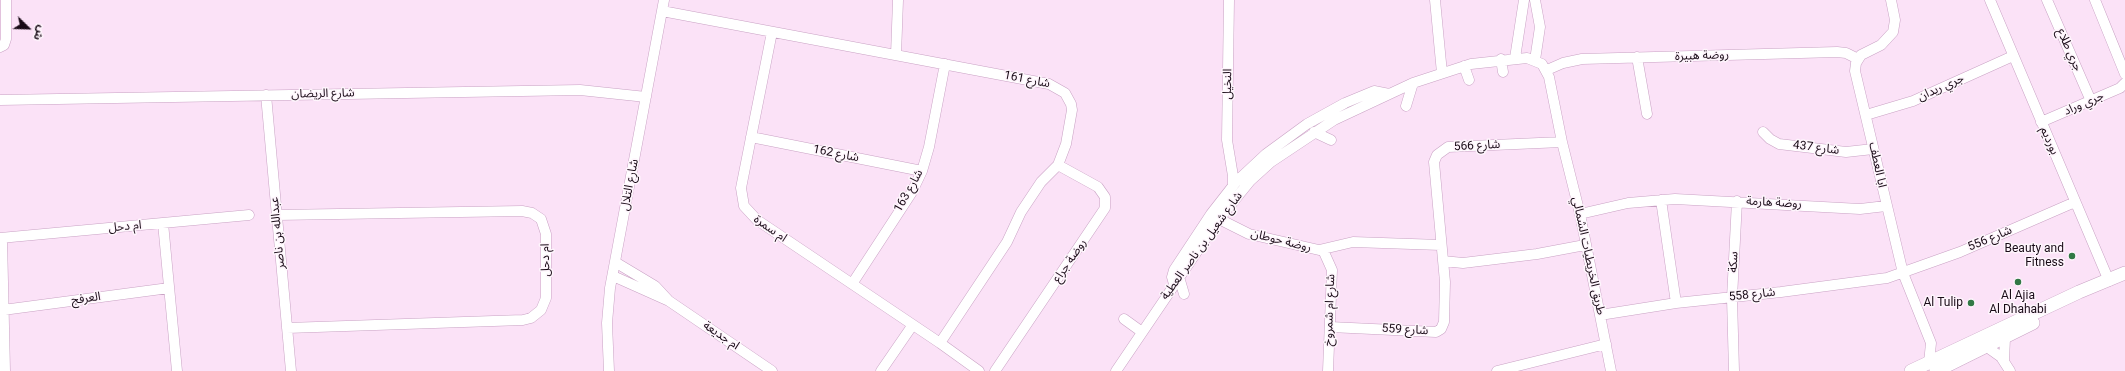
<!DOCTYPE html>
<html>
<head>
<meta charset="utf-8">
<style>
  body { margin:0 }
  #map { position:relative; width:2125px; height:371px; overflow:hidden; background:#fbe2f7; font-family:Roboto,"Noto Sans Arabic",sans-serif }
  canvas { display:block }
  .north { position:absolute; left:8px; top:8px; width:40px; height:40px; -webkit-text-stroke:3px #fef5fc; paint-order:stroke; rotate:113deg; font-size:11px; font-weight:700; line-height:16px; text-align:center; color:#190b17 }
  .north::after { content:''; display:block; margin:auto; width:14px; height:18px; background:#190b17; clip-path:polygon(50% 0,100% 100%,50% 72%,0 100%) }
</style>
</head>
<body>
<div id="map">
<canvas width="2125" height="371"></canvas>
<div class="north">ش</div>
</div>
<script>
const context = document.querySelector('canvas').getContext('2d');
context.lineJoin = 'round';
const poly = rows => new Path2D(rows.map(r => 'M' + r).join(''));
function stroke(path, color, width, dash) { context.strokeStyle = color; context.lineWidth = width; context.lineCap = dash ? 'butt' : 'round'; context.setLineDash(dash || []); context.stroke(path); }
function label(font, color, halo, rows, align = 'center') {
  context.font = font + ' Roboto,"Noto Sans Arabic",sans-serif'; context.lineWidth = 3; context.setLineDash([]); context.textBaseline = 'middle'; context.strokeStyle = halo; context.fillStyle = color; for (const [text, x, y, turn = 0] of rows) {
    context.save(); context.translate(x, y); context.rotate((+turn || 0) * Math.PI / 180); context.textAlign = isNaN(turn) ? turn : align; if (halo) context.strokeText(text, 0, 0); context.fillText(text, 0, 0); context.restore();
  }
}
const minor = poly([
  [1229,0,1227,140,1233,176,1233,186],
  [1435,0,1442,73],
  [1535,0,1540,27,1535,60],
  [1891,0,1895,20,1893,32,1881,45,1861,55,1856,63,1855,71,1903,273,1931,343,1929,363],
  [1990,0,2109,281],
  [2047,0,2091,101],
  [2095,0,2125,74],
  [662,11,1049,84,1065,93,1071,104,1072,110,1066,144,1058,165,1041,182,1021,212,1007,242,940,343],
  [772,32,741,188,744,206,757,220,940,343,979,371],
  [0,47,4,45,6,39,6,0],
  [896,55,898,0],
  [1637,57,1647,114],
  [1515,58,1524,0],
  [1501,59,1503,72],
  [1464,66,1469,80],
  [1547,70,1563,63,1582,59,1837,52,1846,53,1858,59],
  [266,95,291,371],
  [0,100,580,90,646,97],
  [1406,106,1413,83],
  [1866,115,1913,101,2013,56],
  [2041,122,2120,88,2125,83],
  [1314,132,1331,140],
  [1763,132,1770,139,1779,144,1846,152,1873,149],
  [751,137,922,171],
  [1661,200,1676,303],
  [1580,214,1628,203,1675,199,1860,209,1886,206],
  [277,215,522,211,532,213,541,219,546,234,546,298,541,310,531,318,523,320,287,328],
  [1219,219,1249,234,1319,250,1353,242,1441,245],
  [163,223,177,371],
  [0,238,249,215],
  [2,238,5,371],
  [1323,250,1332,270,1328,371],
  [1443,261,1463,263,1537,254,1585,245],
  [615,262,655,286,668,300],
  [613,276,669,301,772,371],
  [1179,277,1184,294],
  [852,284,912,192,922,171,929,147,945,64],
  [1174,284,1172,277,1174,270,1211,214,1236,182,1266,154,1307,124,1345,103,1374,91,1389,94],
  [3,310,169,288],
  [1600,315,1676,303,1781,292,1887,278,1960,252,2075,202],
  [1124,319,1142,332],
  [1330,327,1436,332,1441,329,1444,322,1445,282,1434,162,1437,155,1448,147,1562,142],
  [1987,347,2001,357,2010,371],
  [2004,361,2005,338],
  [609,371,607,323,610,288,664,0],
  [881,371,912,326],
  [995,371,1105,208,1105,197,1098,187,1058,165],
  [1116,371,1219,219,1250,181,1271,162,1334,120,1413,83,1471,64,1527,58,1542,64,1549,77,1562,142,1580,214,1611,371],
  [1497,371,1606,344],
  [1734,371,1732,298,1737,201]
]);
const tertiary = poly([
  [1911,371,2079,292,2125,273],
  [1936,371,2033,323]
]);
const markers = [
  [2072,256,4,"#317845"],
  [2018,282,4,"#317845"],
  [1971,303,4,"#317845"]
];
const streetNames = [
  ["جري طلاع",2069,50,66],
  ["روضة هبيرة",1702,56,-2],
  ["شارع 161",1027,80,11],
  ["النخيل",1228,84,-89],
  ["جري ريدان",1941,88,-24],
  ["شارع الريضان",323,94,-1],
  ["جري وراد",2084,104,-23],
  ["بورديم",2049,141,67],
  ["شارع 566",1477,146,-3],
  ["شارع 437",1816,148,7],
  ["شارع 162",836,154,11],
  ["ابا العطف",1877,165,78],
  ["شارع التلال",630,185,-79],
  ["شارع 163",909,191,-61],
  ["روضة هارمة",1774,203,3],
  ["ام دحل",125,227,-5],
  ["ام سمرة",770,229,35],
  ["عبدالله بن ناصر",278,233,-95],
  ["شارع 556",1990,239,-23],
  ["روضة حوطان",1281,241,14],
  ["شارع شعيل بن ناصر العطية",1202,246,-54],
  ["طريق الخريطيات الشمالي",1588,256,78],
  ["ام دحل",546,260,-91],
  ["روضة جراع",1070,261,-56],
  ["سكة",1734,262,-87],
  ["شارع 558",1752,295,-6],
  ["العرفج",86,299,-8],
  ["شارع ام شمروخ",1330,310,-88],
  ["شارع 559",1405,330,3],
  ["ام جديعة",721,336,34]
];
const poiNames = [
  ["Beauty and",2064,249],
  ["Fitness",2064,263],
  ["Al Ajia",2018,296,"center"],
  ["Al Dhahabi",2018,310,"center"],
  ["Al Tulip",1963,303]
];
stroke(minor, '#c9a2c4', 11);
stroke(tertiary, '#c9a2c4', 14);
stroke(minor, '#fff', 10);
stroke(tertiary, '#fff', 13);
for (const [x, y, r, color] of markers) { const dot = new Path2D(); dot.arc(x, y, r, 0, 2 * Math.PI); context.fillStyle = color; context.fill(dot); stroke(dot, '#fef5fc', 1.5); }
label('12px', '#190b17', '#fef5fc', streetNames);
label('12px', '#190b17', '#fef5fc', poiNames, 'right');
</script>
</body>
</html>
